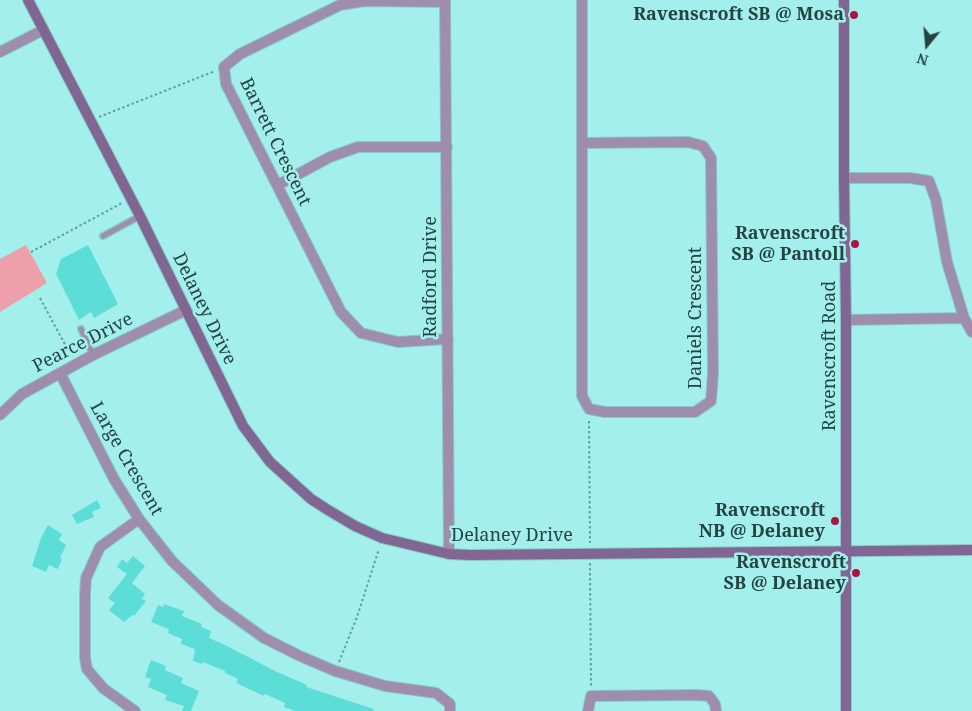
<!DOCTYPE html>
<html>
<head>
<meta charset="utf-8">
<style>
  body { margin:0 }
  #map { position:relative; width:972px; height:711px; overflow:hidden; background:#a3efeb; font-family:"Noto Serif",serif }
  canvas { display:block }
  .north { position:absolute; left:902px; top:20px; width:50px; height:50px; -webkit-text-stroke:4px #a3efeb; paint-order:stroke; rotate:197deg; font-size:14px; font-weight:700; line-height:20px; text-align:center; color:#244342 }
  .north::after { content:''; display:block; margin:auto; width:18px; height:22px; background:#244342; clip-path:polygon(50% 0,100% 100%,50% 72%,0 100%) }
</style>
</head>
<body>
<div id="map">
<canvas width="972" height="711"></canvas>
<div class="north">N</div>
</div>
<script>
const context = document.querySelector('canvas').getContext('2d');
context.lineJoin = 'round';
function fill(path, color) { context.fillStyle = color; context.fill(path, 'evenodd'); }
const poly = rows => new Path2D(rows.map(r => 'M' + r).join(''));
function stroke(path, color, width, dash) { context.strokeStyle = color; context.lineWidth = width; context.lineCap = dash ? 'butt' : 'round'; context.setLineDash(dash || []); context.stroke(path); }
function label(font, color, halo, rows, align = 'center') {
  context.font = font + ' "Noto Serif",serif'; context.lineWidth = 5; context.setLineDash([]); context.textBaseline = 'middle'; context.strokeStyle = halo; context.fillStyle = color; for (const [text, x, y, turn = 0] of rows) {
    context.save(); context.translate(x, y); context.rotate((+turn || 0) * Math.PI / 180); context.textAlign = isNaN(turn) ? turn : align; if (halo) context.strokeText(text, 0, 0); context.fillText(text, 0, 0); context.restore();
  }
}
const green = poly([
  [26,245,47,283,0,312,0,259]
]);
const building = poly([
  [88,245,118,304,94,318,91,312,79,320,56,274,61,259],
  [97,500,101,508,92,512,94,517,77,524,72,515],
  [48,525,62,534,59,540,66,545,60,558,62,559,58,569,49,565,46,572,32,566,41,538],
  [133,556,145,566,132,583,145,594,142,599,146,601,134,616,132,615,124,622,109,610,115,603,108,598,127,574,117,567,122,559,127,563],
  [164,604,184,611,182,616,202,624,201,627,211,631,209,638,225,645,275,671,307,685,306,687,374,709,373,711,295,711,284,707,285,703,265,694,264,696,236,683,238,679,225,673,225,671,203,662,202,664,193,661,195,649,181,644,182,639,168,633,169,629,151,622,158,605,163,607],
  [151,660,166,666,165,670,183,678,181,683,199,691,191,711,182,711,184,706,165,700,167,695,148,687,151,679,145,677]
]);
const path = poly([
  [99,117,215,71],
  [31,252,122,203],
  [40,298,69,352],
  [589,421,590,543],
  [590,563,591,686],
  [339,662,357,617,379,549]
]);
const lane = poly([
  [103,236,140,216],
  [81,329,93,355]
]);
const street = poly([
  [445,0,449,554],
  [582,0,582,396,589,409,605,412,695,412,711,401,713,373,711,158,703,146,688,142,582,143],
  [445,2,365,1,340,5,240,54,224,67,226,84,341,312,361,333,398,342,448,339],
  [0,52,43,30],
  [844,178,910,178,929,181,936,200,947,262,964,318,972,332],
  [278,185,330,157,358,147,447,147],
  [846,320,964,318],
  [60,373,114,479,139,519,172,561,218,605,264,638,300,656,335,671,385,686,436,693,450,704,450,711],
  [0,415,22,394,93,355,186,310],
  [135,711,103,688,87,669,85,658,85,594,86,578,100,547,139,519],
  [588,711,591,696,698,695,709,696,715,704,716,711]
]);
const secondary = poly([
  [28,0,140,216,243,426,270,462,311,499,328,510,355,526,382,538,449,554,470,555,972,550],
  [844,0,844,178,846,320,846,711]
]);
const markers = [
  [854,15,5,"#aa1443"],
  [855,244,5,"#aa1443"],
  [835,521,5,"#aa1443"],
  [856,573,5,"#aa1443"]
];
const poiNames = [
  ["Ravenscroft SB @ Mosa",844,15],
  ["Ravenscroft",845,234],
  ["SB @ Pantoll",845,255],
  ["Ravenscroft",825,511],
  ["NB @ Delaney",825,532],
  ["Ravenscroft",846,563],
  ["SB @ Delaney",846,584]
];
const streetNames = [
  ["Barrett Crescent",275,142,64],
  ["Radford Drive",431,277,-90],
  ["Delaney Drive",204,309,64],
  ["Daniels Crescent",696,318,-90],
  ["Pearce Drive",83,343,-27],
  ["Ravenscroft Road",830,356,-90],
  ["Large Crescent",126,459,60],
  ["Delaney Drive",512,536]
];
fill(green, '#eda0aa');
fill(building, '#5cddd7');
stroke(lane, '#87c9c6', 8);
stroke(street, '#87c9c6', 12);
stroke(secondary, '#87c9c6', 12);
stroke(path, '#679e9b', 2, [2.5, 2.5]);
stroke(lane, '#9f8dad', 5);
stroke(street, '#9f8dad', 10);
stroke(secondary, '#816593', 10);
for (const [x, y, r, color] of markers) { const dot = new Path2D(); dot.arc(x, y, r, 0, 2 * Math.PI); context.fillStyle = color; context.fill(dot); stroke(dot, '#a3efeb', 2); }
label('bold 18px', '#244342', '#a3efeb', poiNames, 'right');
label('18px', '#244342', '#a3efeb', streetNames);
</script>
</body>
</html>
